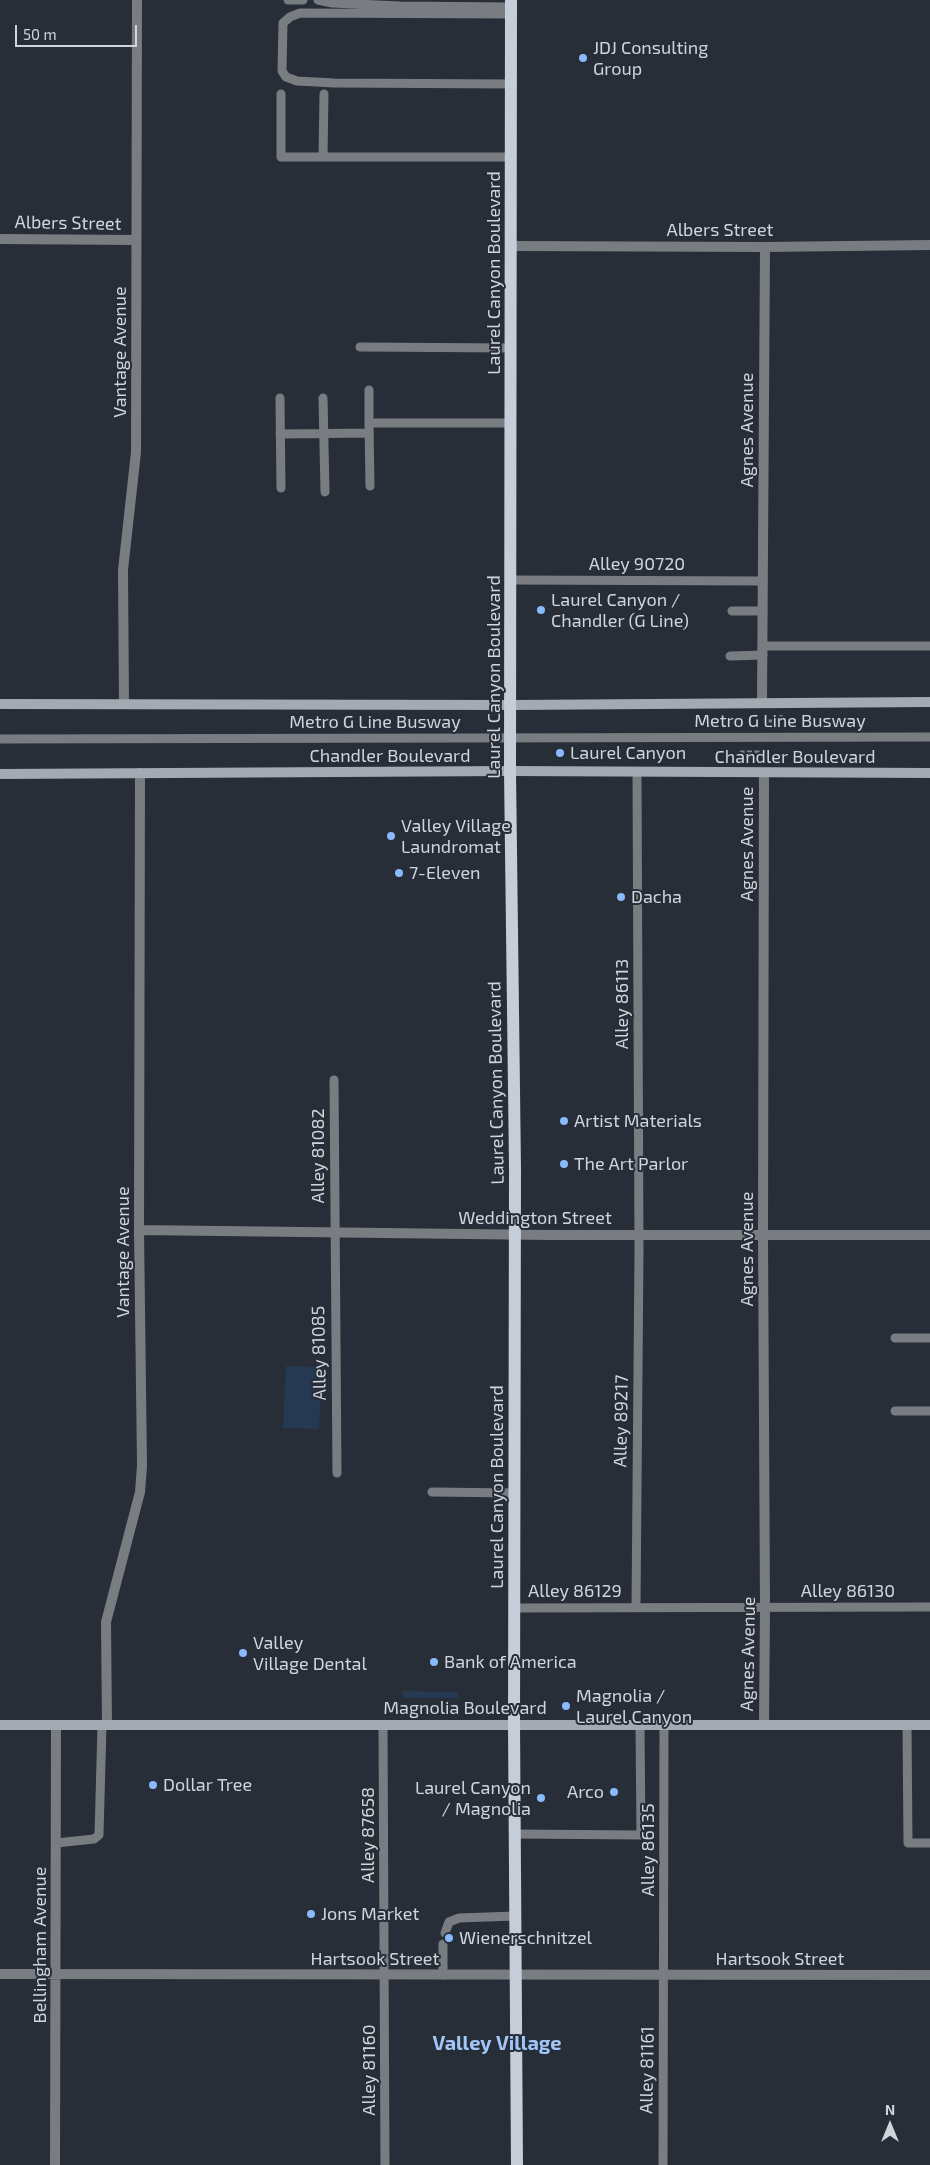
<!DOCTYPE html>
<html>
<head>
<meta charset="utf-8">
<style>
  body { margin:0 }
  #map { position:relative; width:930px; height:2165px; overflow:hidden; background:#272e38; font-family:"Exo 2",sans-serif }
  canvas { display:block }
  .north { position:absolute; left:865px; top:2100px; width:50px; height:50px; -webkit-text-stroke:4px #272e38; paint-order:stroke; rotate:0deg; font-size:14px; font-weight:700; line-height:20px; text-align:center; color:#d0d5dc }
  .north::after { content:''; display:block; margin:auto; width:18px; height:22px; background:#d0d5dc; clip-path:polygon(50% 0,100% 100%,50% 72%,0 100%) }
  .scale { position:absolute; left:15px; top:25px; width:122px; height:22px; box-sizing:border-box; border:2px solid #d0d5dc; border-top:0; padding-left:6px; font-size:15px; line-height:18px; white-space:nowrap; color:#d0d5dc; -webkit-text-stroke:4px #272e38; paint-order:stroke }
</style>
</head>
<body>
<div id="map">
<canvas width="930" height="2165"></canvas>
<div class="north">N</div>
<div class="scale">50 m</div>
</div>
<script>
const context = document.querySelector('canvas').getContext('2d');
context.lineJoin = 'round';
function fill(path, color) { context.fillStyle = color; context.fill(path, 'evenodd'); }
const poly = rows => new Path2D(rows.map(r => 'M' + r).join(''));
function stroke(path, color, width, dash) { context.strokeStyle = color; context.lineWidth = width; context.lineCap = dash ? 'butt' : 'round'; context.setLineDash(dash || []); context.stroke(path); }
function label(font, color, halo, rows, align = 'center') {
  context.font = font + ' "Exo 2",sans-serif'; context.lineWidth = 4; context.setLineDash([]); context.textBaseline = 'middle'; context.strokeStyle = halo; context.fillStyle = color; for (const [text, x, y, turn = 0] of rows) {
    context.save(); context.translate(x, y); context.rotate((+turn || 0) * Math.PI / 180); context.textAlign = isNaN(turn) ? turn : align; if (halo) context.strokeText(text, 0, 0); context.fillText(text, 0, 0); context.restore();
  }
}
const green = poly([
  [286,1366,322,1367,319,1429,283,1428],
  [403,1691,458,1692,458,1698,403,1698]
]);
const path = poly([
  [765,725,765,721,781,721,781,715],
  [741,761,741,752,765,752]
]);
const lane = poly([
  [288,0,303,0],
  [318,0,332,3,401,6,511,7],
  [511,84,334,83,297,81,286,77,282,71,283,23,290,17,300,13,511,14],
  [281,94,281,157,323,157],
  [324,94,323,157,511,157],
  [360,347,511,348],
  [280,398,281,488],
  [323,398,325,492],
  [369,423,369,390],
  [280,434,369,433],
  [370,486,369,423,511,423],
  [511,580,763,581],
  [732,611,763,611],
  [763,646,930,646],
  [730,656,763,655],
  [0,739,930,737],
  [334,1080,337,1473],
  [895,1338,930,1338],
  [895,1411,930,1411],
  [432,1492,514,1493],
  [636,1607,639,1251,637,773],
  [514,1608,930,1607],
  [383,1725,385,2165],
  [907,1725,908,1843,930,1843],
  [515,1834,641,1835,640,1725],
  [56,1843,94,1839,99,1835,102,1725],
  [445,1933,449,1922,459,1918,515,1916],
  [443,1975,443,1944],
  [663,2165,664,1725]
]);
const street = poly([
  [0,239,136,240],
  [511,246,765,247,930,245],
  [762,703,765,247],
  [124,704,123,570,136,452,137,0],
  [139,1230,548,1235,930,1235],
  [107,1725,106,1622,140,1492,142,1466,139,1230,140,773],
  [764,1725,765,1607,763,1235,764,773],
  [0,1974,930,1975],
  [55,2165,56,1725]
]);
const secondary = poly([
  [0,704,512,705,930,702],
  [0,774,510,771,930,773],
  [0,1725,930,1725]
]);
const primary = poly([
  [511,0,510,771,515,1168,514,1724,517,2165]
]);
const markers = [
  [583,58,5,"#89bafc"],
  [541,610,5,"#89bafc"],
  [560,753,5,"#89bafc"],
  [391,836,5,"#89bafc"],
  [399,873,5,"#89bafc"],
  [621,897,5,"#89bafc"],
  [564,1121,5,"#89bafc"],
  [564,1164,5,"#89bafc"],
  [243,1653,5,"#89bafc"],
  [434,1662,5,"#89bafc"],
  [566,1706,5,"#89bafc"],
  [153,1785,5,"#89bafc"],
  [614,1792,5,"#89bafc"],
  [541,1798,5,"#89bafc"],
  [311,1914,5,"#89bafc"],
  [449,1938,5,"#89bafc"]
];
const poiNames = [
  ["JDJ Consulting",593,48],
  ["Group",593,69],
  ["Laurel Canyon /",551,600],
  ["Chandler (G Line)",551,621],
  ["Laurel Canyon",570,753],
  ["Valley Village",401,826],
  ["Laundromat",401,847],
  ["7-Eleven",409,873],
  ["Dacha",631,897],
  ["Artist Materials",574,1121],
  ["The Art Parlor",574,1164],
  ["Valley",253,1643],
  ["Village Dental",253,1664],
  ["Bank of America",444,1662],
  ["Magnolia /",576,1696],
  ["Laurel Canyon",576,1717],
  ["Dollar Tree",163,1785],
  ["Laurel Canyon",531,1788,"right"],
  ["/ Magnolia",531,1809,"right"],
  ["Arco",604,1792,"right"],
  ["Jons Market",321,1914],
  ["Wienerschnitzel",459,1938]
];
const streetNames = [
  ["Albers Street",68,223,1],
  ["Albers Street",720,230],
  ["Laurel Canyon Boulevard",494,273,-90],
  ["Vantage Avenue",120,352,-90],
  ["Agnes Avenue",747,430,-90],
  ["Alley 90720",637,564],
  ["Laurel Canyon Boulevard",494,677,-90],
  ["Metro G Line Busway",780,721],
  ["Metro G Line Busway",375,722],
  ["Chandler Boulevard",390,756],
  ["Chandler Boulevard",795,757],
  ["Agnes Avenue",747,844,-90],
  ["Alley 86113",622,1004,-90],
  ["Laurel Canyon Boulevard",496,1083,-91],
  ["Alley 81082",318,1156,-90],
  ["Weddington Street",535,1218],
  ["Agnes Avenue",747,1249,-90],
  ["Vantage Avenue",123,1252,-90],
  ["Alley 81085",319,1353,-91],
  ["Alley 89217",621,1421,-89],
  ["Laurel Canyon Boulevard",497,1487,-90],
  ["Alley 86129",575,1591],
  ["Alley 86130",848,1591],
  ["Agnes Avenue",748,1654,-89],
  ["Magnolia Boulevard",465,1708],
  ["Alley 87658",368,1835,-90],
  ["Alley 86135",648,1850,-90],
  ["Bellingham Avenue",40,1945,-90],
  ["Hartsook Street",375,1959],
  ["Hartsook Street",780,1959],
  ["Alley 81160",369,2070,-90],
  ["Alley 81161",647,2070,-89]
];
const quarterNames = [
  ["Valley Village",497,2043]
];
fill(green, '#263953');
stroke(path, '#7e848d', 3, [5, 2.5]);
stroke(lane, '#797d82', 9);
stroke(street, '#797d82', 10);
stroke(secondary, '#a4aab2', 10);
stroke(primary, '#c5cdd8', 12);
for (const [x, y, r, color] of markers) { const dot = new Path2D(); dot.arc(x, y, r, 0, 2 * Math.PI); context.fillStyle = color; context.fill(dot); stroke(dot, '#272e38', 2); }
label('18px', '#d0d5dc', '#272e38', poiNames, 'left');
label('18px', '#d0d5dc', '#272e38', streetNames);
label('bold 20px', '#a1c6f7', '#272e38', quarterNames);
</script>
</body>
</html>
